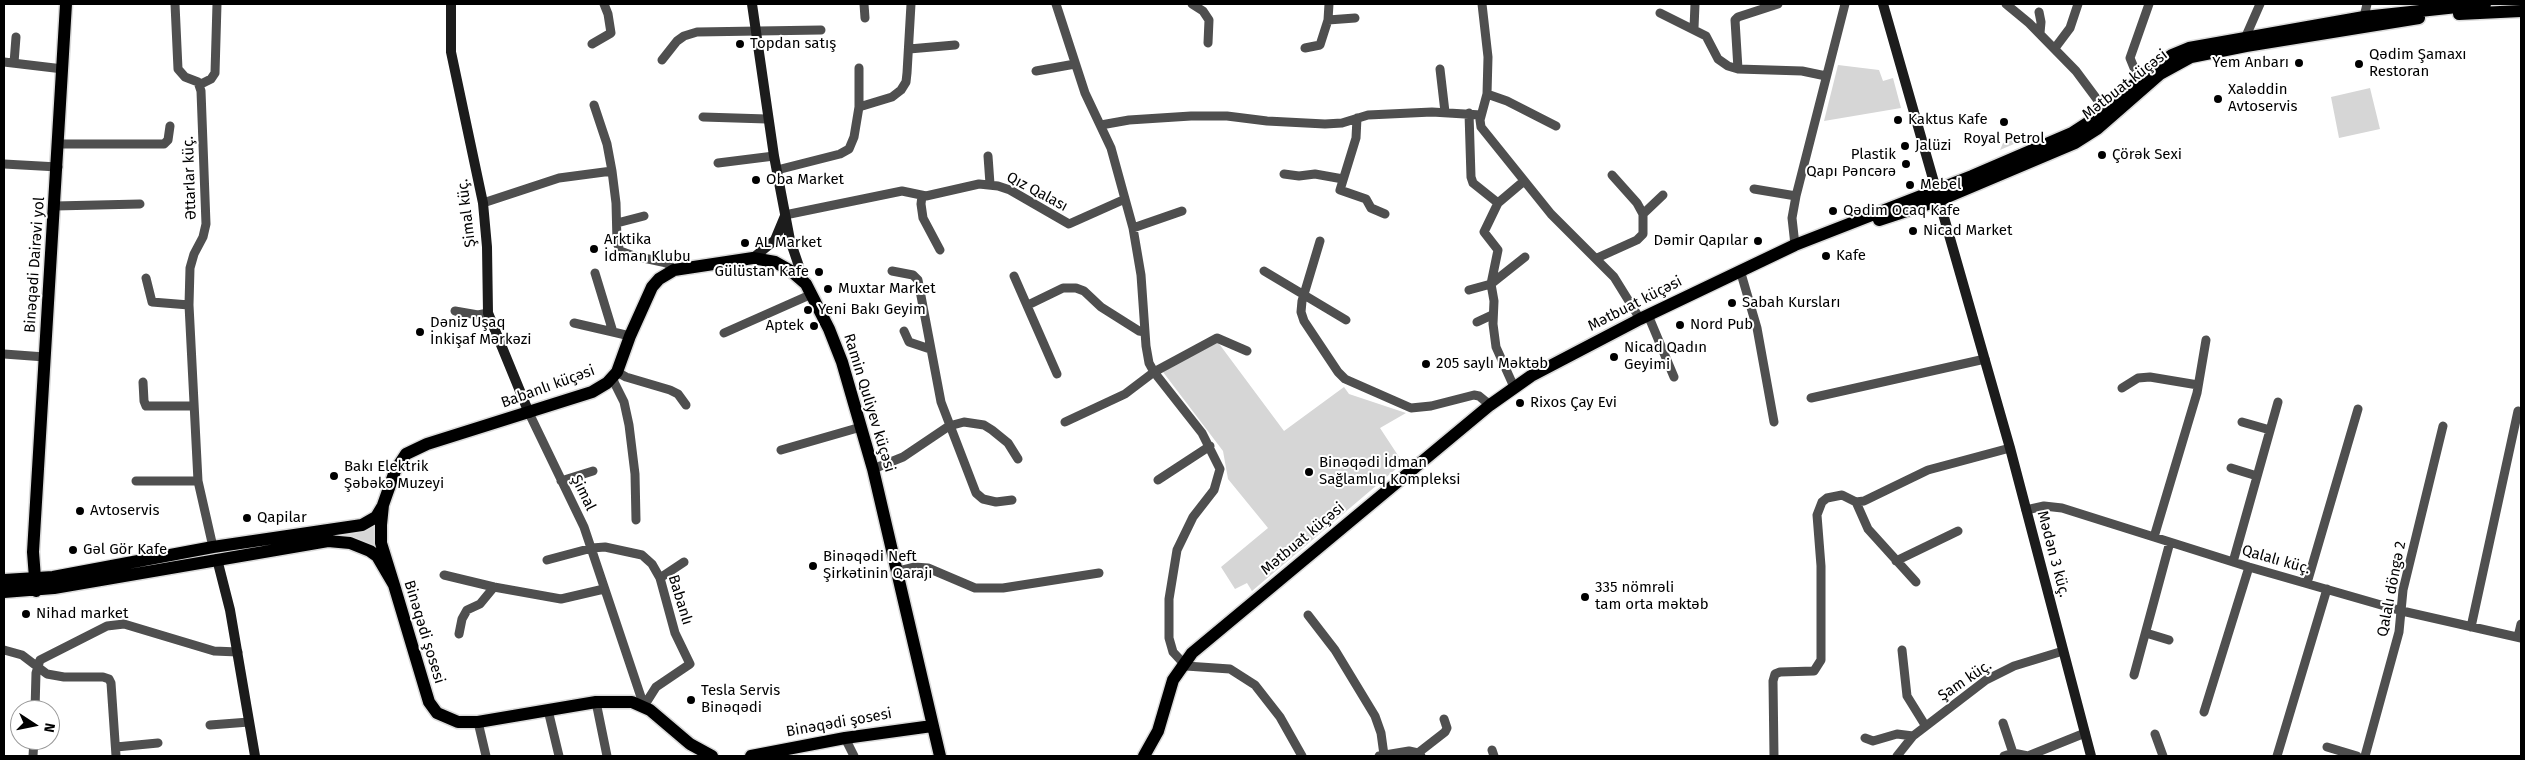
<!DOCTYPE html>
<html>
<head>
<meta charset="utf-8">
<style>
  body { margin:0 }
  #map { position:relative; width:2525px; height:760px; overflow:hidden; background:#fff; font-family:"Fira Sans",sans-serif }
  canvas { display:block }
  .frame { position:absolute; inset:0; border:5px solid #000; pointer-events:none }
  .north { position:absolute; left:10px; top:700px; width:50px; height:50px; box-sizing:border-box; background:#fff; border:1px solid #999; border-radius:50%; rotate:101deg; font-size:14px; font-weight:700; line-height:20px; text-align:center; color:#000 }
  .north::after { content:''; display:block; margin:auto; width:18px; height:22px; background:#000; clip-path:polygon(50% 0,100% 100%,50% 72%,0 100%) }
</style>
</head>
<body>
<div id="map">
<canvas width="2525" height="760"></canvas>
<div class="frame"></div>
<div class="north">N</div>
</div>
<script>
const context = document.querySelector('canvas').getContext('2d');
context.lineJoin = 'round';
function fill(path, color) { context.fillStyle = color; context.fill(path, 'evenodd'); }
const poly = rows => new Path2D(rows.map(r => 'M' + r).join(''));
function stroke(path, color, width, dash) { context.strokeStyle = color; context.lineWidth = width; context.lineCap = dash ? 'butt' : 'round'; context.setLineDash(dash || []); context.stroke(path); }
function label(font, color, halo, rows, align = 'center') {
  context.font = font + ' "Fira Sans",sans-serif'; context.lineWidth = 4; context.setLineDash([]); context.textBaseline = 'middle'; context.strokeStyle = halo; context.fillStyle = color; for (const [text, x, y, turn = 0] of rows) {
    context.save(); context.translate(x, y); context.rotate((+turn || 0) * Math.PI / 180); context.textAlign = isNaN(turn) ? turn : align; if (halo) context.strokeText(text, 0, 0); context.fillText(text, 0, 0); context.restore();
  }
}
const green = poly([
  [1838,65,1879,70,1883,81,1893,78,1901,108,1824,121],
  [2370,88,2380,129,2339,138,2331,97],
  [2024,134,2030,137,2000,150,2003,143],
  [1217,341,1284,431,1344,387,1349,394,1406,413,1380,428,1403,463,1252,591,1247,583,1235,589,1221,567,1268,528,1228,479,1223,451,1163,372],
  [375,524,379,550,358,539,330,536,353,534,367,530]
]);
const street = poly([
  [175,4,178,69,185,77,198,82,201,91,206,224,203,237,194,254,190,268,189,305,198,481,213,547],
  [864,4,865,18],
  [1056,4,1085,93,1111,148,1133,228,1141,275,1146,346,1149,363,1154,372,1202,433,1220,469,1214,490,1193,517,1177,550,1169,599,1169,638,1173,652,1186,666,1230,669,1255,685,1280,717,1302,756],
  [1192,4,1203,11,1209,20,1208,43],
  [1482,4,1488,57,1487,94,1480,120,1481,127,1551,214,1614,277,1640,319],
  [2006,4,2029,23,2076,71,2105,110],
  [2039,12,2041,22,2040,33],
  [1660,13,1706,36,1718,59,1728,66,1738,69,1802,71,1826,76],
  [2364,17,2367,4],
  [1328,20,1355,18],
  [1694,28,1695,4],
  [2246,36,2260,4],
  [592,44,611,33,608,14,604,4],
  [1305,48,1320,45,1328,20,1329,4],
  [2055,48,2070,28,2078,4],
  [909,49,955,45],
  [662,60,677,41,684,36,697,32,821,30],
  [4,62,63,69],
  [14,63,16,37],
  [859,68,859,107],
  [1440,69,1445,112],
  [1738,69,1735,20,1738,17,1778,4],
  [1036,71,1075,64],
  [2139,80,2130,58,2149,4],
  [199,85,211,79,215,73,217,4],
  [1487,94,1507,101,1556,126],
  [594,105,607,144,612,171,616,203,617,242,620,251,634,256,667,263,674,270],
  [1469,113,1471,177,1473,183,1498,203],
  [703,117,767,119],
  [1357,118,1356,138,1340,190,1366,199,1371,208,1385,214],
  [1101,125,1129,120,1191,116,1227,116,1267,121,1325,124,1342,123,1368,115,1432,112,1481,115],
  [59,144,164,144,168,140,170,126],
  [988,156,990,184],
  [718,163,774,156],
  [4,164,58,167],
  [777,170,840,154,849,149,854,137,859,107,892,97,901,90,906,82,907,73,911,4],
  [1284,174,1299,176,1315,174,1343,179],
  [1754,189,1796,196],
  [922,196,921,204,923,218,940,250],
  [483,203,559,178,612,171],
  [55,206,140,204],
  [1643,214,1663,195],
  [785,215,902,191,926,196,979,184,998,186,1010,190,1069,224,1125,199],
  [617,223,644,216],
  [1133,228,1182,211],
  [1320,241,1302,301,1301,312,1304,321,1338,372,1345,379,1411,408,1431,406,1474,395,1479,396,1490,405],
  [1795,245,1792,218,1796,196,1845,4],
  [1597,258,1637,240,1643,234,1643,214,1637,203,1612,175],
  [1740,270,1757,328,1774,422],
  [892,271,913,275,918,280,941,402,976,493,983,499,996,502,1012,500],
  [1264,271,1346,320],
  [595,273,613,332,630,336],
  [1014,276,1057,374],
  [146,278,152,302,189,305],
  [1469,290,1491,284,1525,257],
  [1028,305,1063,288,1076,288,1084,291,1101,307,1139,331,1145,332],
  [455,311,478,315,488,313],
  [1648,315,1674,377],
  [1477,322,1492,315],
  [574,323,613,332],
  [904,331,909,342,930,349],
  [724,333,812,294],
  [4,354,45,357],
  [617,372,626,377,670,390,678,394,686,405],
  [612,378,624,402,629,425,635,474,636,520],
  [143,382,144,401,146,406,192,406],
  [1514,387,1496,347,1493,324,1494,301,1491,284,1498,250,1484,232,1498,203,1524,181],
  [2122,388,2138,378,2150,377,2198,385],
  [1811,398,1985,359],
  [529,413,584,527,644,706],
  [1065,422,1125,394,1154,372,1217,338,1247,351],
  [2242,422,2270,430],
  [781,450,861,427],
  [2231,468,2257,476],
  [873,469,903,457,949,426,964,422,984,425,992,430,1008,443,1018,459],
  [1158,480,1210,446],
  [136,481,198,481],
  [561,481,593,471],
  [1856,502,1868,529,1916,582],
  [2026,510,2044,506,2062,508,2249,567,2402,611,2521,638],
  [2154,537,2197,393,2206,340],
  [547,560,592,548,605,547,642,555,652,564,660,578,675,633,690,664,656,687,644,706],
  [1896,561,1958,531],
  [2233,562,2278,402],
  [898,571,914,567,928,568,975,588,1003,588,1099,573],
  [444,575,494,587,561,599,604,589],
  [660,578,684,562],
  [2307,583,2358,409],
  [1308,615,1335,650,1375,716,1381,733,1384,755],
  [2471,627,2518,411],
  [2146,633,2169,640],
  [459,634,462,619,467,610,480,604,494,587],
  [2518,637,2521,624],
  [4,650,22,655,47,674,64,677,103,677,109,679,111,683,116,756],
  [1902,650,1907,696,1925,725],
  [2134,675,2170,542],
  [596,702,607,756],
  [35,710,36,673,40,660,107,626,124,624,214,651,238,652],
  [548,710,559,756],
  [2204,712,2249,567],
  [478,722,486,756],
  [2003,723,2013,753],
  [210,725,249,722],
  [2155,734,2163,756],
  [845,738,854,756],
  [1865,738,1873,741,1897,734,1913,736],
  [116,747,158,743],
  [2327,747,2357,756],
  [1492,750,1494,756],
  [1418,753,1445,732,1447,728,1444,719],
  [33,756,34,740],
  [1379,756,1409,751,1418,753,1421,756],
  [1774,756,1773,681,1775,674,1780,672,1814,671,1821,660,1821,566,1817,515,1822,502,1827,498,1842,495,1856,502,1864,501,1928,470,2010,448],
  [1897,756,1913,736,1986,680,2014,666,2063,651],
  [2004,756,2013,753,2028,756,2085,733],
  [2277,756,2327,589],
  [2365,756,2399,632,2403,590,2443,426]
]);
const secondary = poly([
  [451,4,451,52,483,203,487,247,488,313,529,413],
  [752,4,774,156,790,240,804,281],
  [1883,4,2010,448,2091,756],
  [753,258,775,240,785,216],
  [217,559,230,610,255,756]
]);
const primary = poly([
  [2459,14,2521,11],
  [1879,220,1940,200,2075,143,2097,129,2160,74,2191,57,2246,46,2419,18],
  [4,580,53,577,213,547,362,525,376,517,382,507],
  [394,585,381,543,381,525,383,505,395,471,406,454,427,444,592,392,607,383,617,372,630,336,652,287,659,279,674,270,753,258,775,262,791,271,806,284,829,329,842,362,873,469,940,756],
  [36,591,33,552,66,4],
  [4,592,54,588,328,541,350,543,370,551,377,556,394,585,429,702,437,713,458,722,478,722,596,702,632,702,650,710,690,744,712,756],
  [751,756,845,738,932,726],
  [1144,756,1158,731,1173,680,1192,653,1490,405,1531,376,1640,319,1795,245,1972,176,2072,133,2092,120,2156,66,2172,55,2189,48,2364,17,2485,4]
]);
const markers = [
  [740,44,5,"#000"],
  [2299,63,5,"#000"],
  [2359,64,5,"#000"],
  [2218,99,5,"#000"],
  [1898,120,5,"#000"],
  [2004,122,5,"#000"],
  [1905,146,5,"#000"],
  [2102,155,5,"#000"],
  [1906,164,5,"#000"],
  [756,180,5,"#000"],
  [1910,185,5,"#000"],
  [1833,211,5,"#000"],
  [1913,231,5,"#000"],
  [1758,241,5,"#000"],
  [745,243,5,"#000"],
  [594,249,5,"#000"],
  [1826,256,5,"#000"],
  [819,272,5,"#000"],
  [828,289,5,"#000"],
  [1732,303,5,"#000"],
  [808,310,5,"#000"],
  [1680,325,5,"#000"],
  [814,326,5,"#000"],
  [420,332,5,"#000"],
  [1614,357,5,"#000"],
  [1426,364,5,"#000"],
  [1520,403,5,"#000"],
  [1309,472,5,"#000"],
  [334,476,5,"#000"],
  [80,511,5,"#000"],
  [247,518,5,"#000"],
  [73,550,5,"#000"],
  [813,566,5,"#000"],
  [1585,597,5,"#000"],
  [26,614,5,"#000"],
  [691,700,5,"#000"]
];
const poiNames = [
  ["Topdan satış",750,44],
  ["Qədim Şamaxı",2369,55],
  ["Restoran",2369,72],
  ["Yem Anbarı",2289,63,"right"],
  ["Xaləddin",2228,90],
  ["Avtoservis",2228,107],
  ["Kaktus Kafe",1908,120],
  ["Royal Petrol",2004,139,"center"],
  ["Jalüzi",1915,146],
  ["Plastik",1896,155,"right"],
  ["Qapı Pəncərə",1896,172,"right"],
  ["Çörək Sexi",2112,155],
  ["Oba Market",766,180],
  ["Mebel",1920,185],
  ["Qədim Ocaq Kafe",1843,211],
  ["Nicad Market",1923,231],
  ["Arktika",604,240],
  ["İdman Klubu",604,257],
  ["Dəmir Qapılar",1748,241,"right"],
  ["AL Market",755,243],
  ["Kafe",1836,256],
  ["Gülüstan Kafe",809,272,"right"],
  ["Muxtar Market",838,289],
  ["Sabah Kursları",1742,303],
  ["Yeni Bakı Geyim",818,310],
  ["Dəniz Uşaq",430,323],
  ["İnkişaf Mərkəzi",430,340],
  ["Nord Pub",1690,325],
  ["Aptek",804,326,"right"],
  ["Nicad Qadın",1624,348],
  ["Geyimi",1624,365],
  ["205 saylı Məktəb",1436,364],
  ["Rixos Çay Evi",1530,403],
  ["Binəqədi İdman",1319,463],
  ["Sağlamlıq Kompleksi",1319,480],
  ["Bakı Elektrik",344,467],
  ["Şəbəkə Muzeyi",344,484],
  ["Avtoservis",90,511],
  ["Qapilar",257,518],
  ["Gəl Gör Kafe",83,550],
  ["Binəqədi Neft",823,557],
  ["Şirkətinin Qarajı",823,574],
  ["335 nömrəli",1595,588],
  ["tam orta məktəb",1595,605],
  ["Nihad market",36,614],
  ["Tesla Servis",701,691],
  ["Binəqədi",701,708]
];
const streetNames = [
  ["Mətbuat küçəsi",2125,85,-38],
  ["Əttarlar küç.",190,178,-92],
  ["Qız Qalası",1037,192,28],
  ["Şimal küç.",467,213,-97],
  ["Binəqədi Dairəvi yol",35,265,-86],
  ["Mətbuat küçəsi",1635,304,-27],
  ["Babanlı küçəsi",548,387,-20],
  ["Ramin Quliyev küçəsi",869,403,73],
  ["Şimal",583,493,64],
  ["Mətbuat küçəsi",1303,539,-40],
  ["Mədən 3 küç.",2053,554,75],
  ["Qalalı küç.",2276,560,16],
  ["Qalalı döngə 2",2392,589,-79],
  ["Babanlı",680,600,73],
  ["Binəqədi şosesi",424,632,73],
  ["Şam küç.",1965,681,-34],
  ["Binəqədi şosesi",839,723,-10]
];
fill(green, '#d6d6d6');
stroke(primary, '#dbdbdb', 15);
stroke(street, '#4f4f4f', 9);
stroke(secondary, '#1c1c1c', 10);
stroke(primary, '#000', 12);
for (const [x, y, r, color] of markers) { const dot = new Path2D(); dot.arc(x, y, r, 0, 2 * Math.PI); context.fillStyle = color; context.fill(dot); stroke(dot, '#fff', 2); }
label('15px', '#000', '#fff', poiNames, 'left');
label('15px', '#000', '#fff', streetNames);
</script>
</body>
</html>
